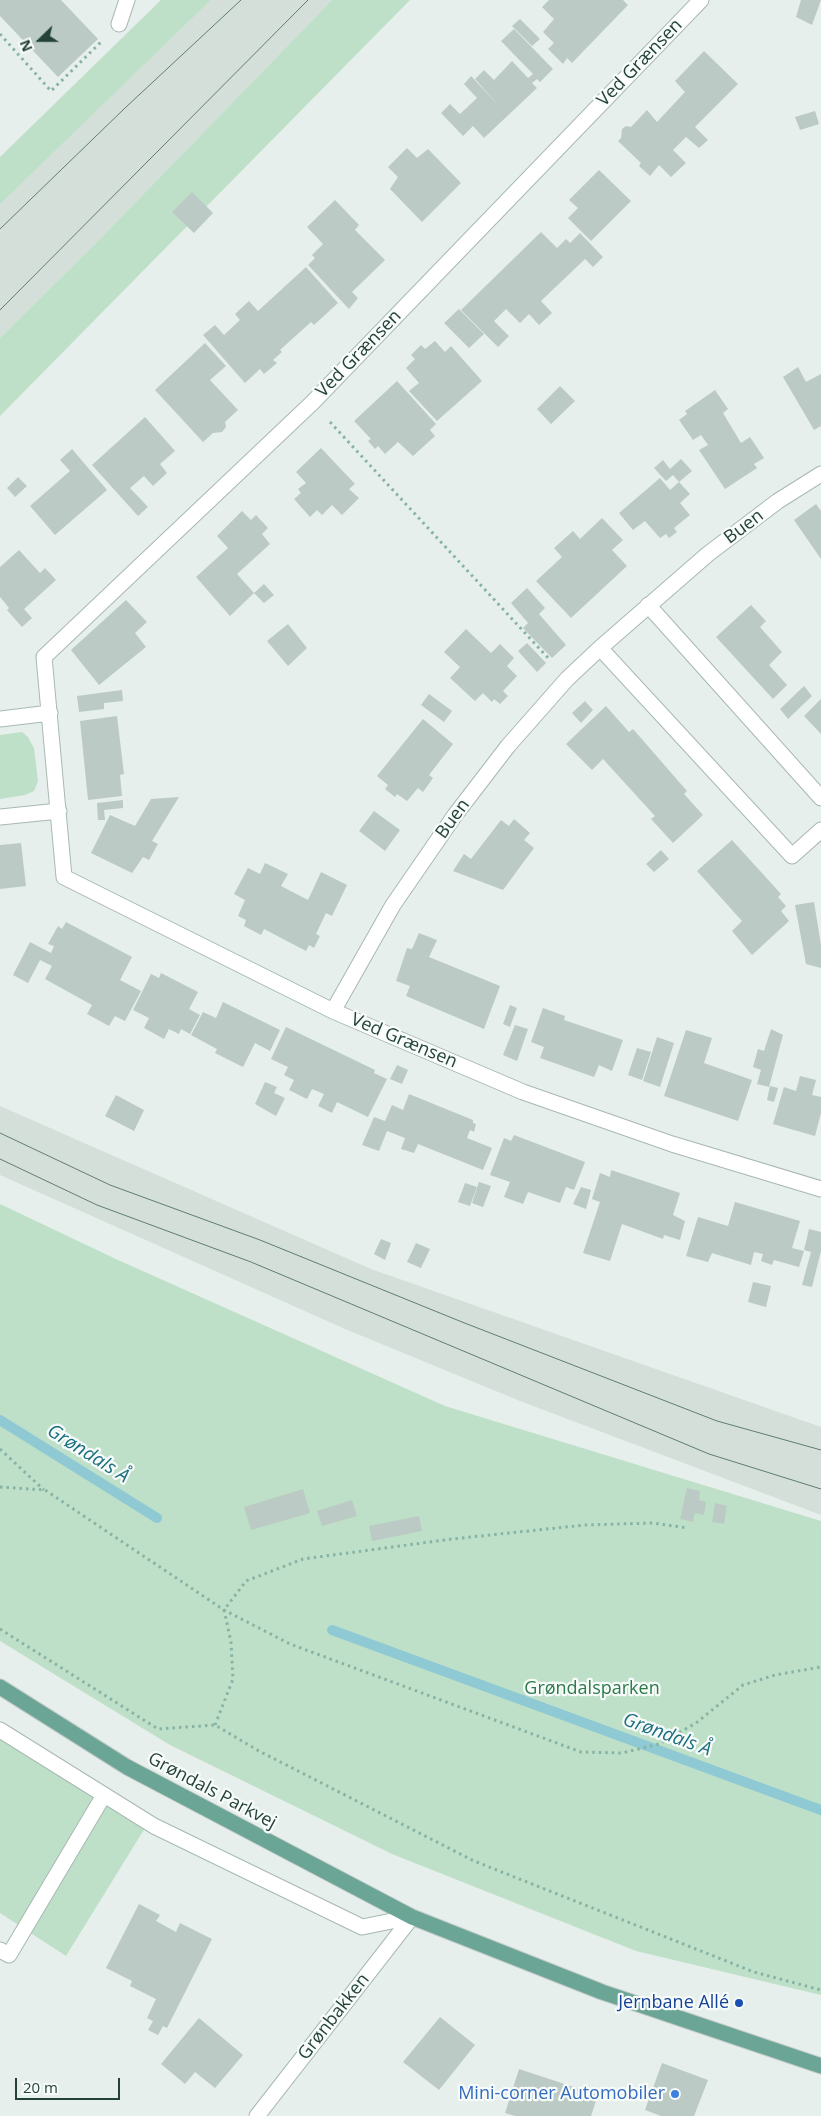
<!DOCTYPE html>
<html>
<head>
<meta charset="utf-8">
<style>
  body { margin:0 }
  #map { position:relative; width:821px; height:2116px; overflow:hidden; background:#e6efeb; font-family:"Open Sans",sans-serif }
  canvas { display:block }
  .north { position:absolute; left:15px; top:15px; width:50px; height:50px; -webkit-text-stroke:4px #f7fbf9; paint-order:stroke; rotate:248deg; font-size:14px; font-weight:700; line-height:20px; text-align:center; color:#24423a }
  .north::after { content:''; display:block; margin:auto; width:18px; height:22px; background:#24423a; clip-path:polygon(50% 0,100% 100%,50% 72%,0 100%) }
  .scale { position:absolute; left:15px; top:2078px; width:105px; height:22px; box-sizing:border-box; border:2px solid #24423a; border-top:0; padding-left:6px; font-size:15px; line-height:18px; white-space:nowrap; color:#24423a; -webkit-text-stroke:4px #f7fbf9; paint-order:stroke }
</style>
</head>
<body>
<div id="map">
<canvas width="821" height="2116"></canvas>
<div class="north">N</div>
<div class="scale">20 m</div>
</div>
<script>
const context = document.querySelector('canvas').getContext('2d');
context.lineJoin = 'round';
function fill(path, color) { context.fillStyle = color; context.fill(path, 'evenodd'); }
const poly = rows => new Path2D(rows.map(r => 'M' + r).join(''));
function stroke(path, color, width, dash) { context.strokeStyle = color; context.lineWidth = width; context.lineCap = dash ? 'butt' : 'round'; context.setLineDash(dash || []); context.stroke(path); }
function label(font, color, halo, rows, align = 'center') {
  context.font = font + ' "Open Sans",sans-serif'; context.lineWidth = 4.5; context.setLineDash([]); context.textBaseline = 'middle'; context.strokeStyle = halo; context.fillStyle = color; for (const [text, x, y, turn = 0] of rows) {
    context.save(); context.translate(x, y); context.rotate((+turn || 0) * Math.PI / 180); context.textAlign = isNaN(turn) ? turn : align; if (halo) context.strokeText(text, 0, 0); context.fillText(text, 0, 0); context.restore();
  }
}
const built = poly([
  [211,0,332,0,96,243,0,338,0,157,30,174],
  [0,1106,371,1269,821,1427,821,1515,520,1401,345,1329,0,1175]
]);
const green = poly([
  [161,0,211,0,0,204,0,157],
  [332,0,410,0,0,416,0,338,96,243],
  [22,732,28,737,34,748,38,781,34,791,25,795,0,799,0,735],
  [0,1204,118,1260,445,1406,821,1521,821,1995,636,1951,392,1854,170,1745,0,1641],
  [0,1738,145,1828,66,1956,0,1913]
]);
const stream = poly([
  [0,1420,157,1518],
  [332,1630,821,1810]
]);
const building = poly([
  [0,0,61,0,98,39,58,77,0,16],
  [549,0,623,0,628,5,572,63,567,58,563,64,548,49,554,43,543,32,554,19,542,7],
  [801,0,821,0,812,25,796,17],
  [520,19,540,39,532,46,512,26],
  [514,29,553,69,540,82,537,79,532,83,537,88,484,138,473,126,463,136,441,113,450,104,460,114,477,98,464,84,471,76,501,108,475,79,484,70,494,80,512,61,528,78,533,74,501,41],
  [704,51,738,84,695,127,708,140,699,148,686,137,673,150,686,163,671,177,659,165,650,176,639,166,641,163,618,141,621,138,622,129,626,126,631,127,647,110,657,122,685,92,675,81],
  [815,111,819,124,800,130,795,117],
  [407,148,417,158,428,149,461,183,422,222,390,189,398,177,388,167],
  [599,170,631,201,591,241,568,218,578,208,569,200],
  [192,192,213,213,194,233,172,212],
  [335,200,359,225,355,230,385,260,352,292,358,298,349,309,308,265,315,258,312,255,323,244,307,227],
  [541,232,557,248,566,239,570,243,580,233,603,257,593,267,585,259,541,301,552,313,539,325,529,314,520,323,506,309,494,321,509,336,498,347,461,310],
  [306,267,338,303,314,325,311,322,280,350,282,352,273,360,277,363,264,374,260,369,245,383,203,335,215,325,224,335,240,320,235,314,249,301,258,311],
  [459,309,484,334,469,348,444,323],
  [435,341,445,352,451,346,482,381,437,421,409,391,419,383,406,368,415,359,411,355,421,345,425,349],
  [205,343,226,366,210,380,238,410,225,422,226,427,222,432,213,433,203,442,155,390],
  [798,367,806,382,821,374,821,426,814,430,783,377],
  [397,381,436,424,430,430,435,436,413,456,398,442,385,454,378,446,375,449,368,441,371,439,354,421],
  [560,386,575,401,551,424,537,409],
  [715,390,728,409,723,413,741,443,750,437,764,458,754,464,757,468,725,489,699,450,708,445,701,435,693,440,679,420,687,414,685,411],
  [145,417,175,451,160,464,167,473,153,486,144,476,130,488,148,507,138,516,92,465],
  [321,448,355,484,349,489,359,498,342,515,332,505,322,515,317,510,310,517,294,499,301,493,298,489,306,483,296,472],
  [72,449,107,490,55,535,30,506,70,471,60,460],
  [681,459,692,471,679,482,673,475,666,481,654,468,663,460,670,469],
  [18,477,27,486,15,497,7,488],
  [660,478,670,490,679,482,690,494,680,503,690,515,674,528,677,532,669,538,666,534,660,538,645,521,633,530,619,513],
  [816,504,821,511,821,559,794,520],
  [242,511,251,520,256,515,268,528,262,534,270,544,237,574,254,593,230,616,196,577,228,548,217,536],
  [602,518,623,540,612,550,627,566,571,618,536,581,562,557,554,548,573,531,580,539],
  [19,550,40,573,45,568,56,580,24,609,32,618,22,627,7,610,9,608,0,597,0,567],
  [264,584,274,595,264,603,254,593],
  [527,588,545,608,539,614,566,645,552,658,523,628,528,623,511,603],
  [126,600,147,622,135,633,146,647,99,685,71,650],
  [751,605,766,621,760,627,782,652,769,665,787,685,773,699,716,637],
  [288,624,307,648,288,666,267,641],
  [466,629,491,653,500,644,514,658,507,666,517,676,503,691,508,696,500,704,494,699,492,702,483,693,475,701,450,678,460,667,444,652],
  [527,643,546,663,537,672,518,651],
  [804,686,812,696,788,719,780,709],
  [122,690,123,701,104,703,104,709,79,712,77,696],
  [429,694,452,711,444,722,421,705],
  [821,699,821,734,804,716],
  [585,701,593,710,581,723,572,713],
  [606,706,629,732,633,729,687,791,684,794,703,815,673,843,651,819,655,816,603,759,592,770,566,744],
  [117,716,124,774,120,775,122,796,88,800,80,721],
  [423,719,453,744,429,775,433,778,423,792,418,788,407,801,397,794,395,797,385,789,388,785,377,776],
  [179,797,152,841,158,844,149,860,143,857,132,873,91,853,110,815,135,826,151,799],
  [123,800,123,808,104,810,105,820,98,820,97,803],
  [374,811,400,830,385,851,359,831],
  [514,819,530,833,524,840,534,848,503,890,453,871,464,854,471,859,501,820,509,826],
  [732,840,781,894,778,897,786,906,781,911,789,921,752,955,732,931,742,921,697,871],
  [21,843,26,886,0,889,0,845],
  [661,850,669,859,654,872,646,864],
  [265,863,288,874,281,886,308,900,321,872,347,885,332,916,326,913,316,934,320,936,314,948,309,945,306,951,264,929,261,935,244,926,246,920,238,916,245,900,234,894,248,868,260,874],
  [814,902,821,945,821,968,806,964,795,905],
  [66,922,132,957,120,980,141,991,125,1021,115,1016,109,1026,87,1014,92,1005,45,979,52,966,40,960,28,983,13,975,30,942,51,953,54,946,48,944,58,926,62,929],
  [419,933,437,940,429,957,500,986,484,1029,406,996,410,986,396,981,407,948,412,949],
  [161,973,198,992,189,1009,200,1015,190,1034,181,1029,179,1034,169,1029,164,1039,144,1028,149,1018,133,1010,151,974,159,978],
  [223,1002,280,1030,270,1051,255,1043,243,1067,215,1053,217,1049,191,1035,203,1012,216,1018],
  [510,1005,517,1008,510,1027,503,1024],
  [543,1008,565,1016,564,1020,623,1040,612,1071,599,1065,594,1077,540,1058,544,1047,531,1042],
  [515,1025,528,1029,517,1061,503,1055],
  [286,1027,375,1070,374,1073,387,1079,368,1117,337,1102,332,1113,318,1106,324,1094,312,1089,307,1099,289,1090,294,1080,284,1075,288,1067,271,1059],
  [771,1029,783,1035,769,1087,757,1084,761,1070,753,1067,758,1049,764,1051],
  [686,1030,712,1038,704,1063,752,1080,738,1121,664,1096],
  [657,1037,674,1043,660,1087,643,1081],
  [637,1048,651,1052,642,1080,628,1075],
  [397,1065,408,1070,402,1084,390,1079],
  [800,1076,816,1080,812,1095,821,1097,821,1113,815,1136,773,1124,784,1087,796,1091],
  [265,1082,277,1087,274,1093,285,1098,276,1116,255,1104],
  [770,1086,778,1088,774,1102,767,1100],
  [409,1094,473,1120,473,1123,476,1124,474,1132,470,1130,467,1138,492,1148,483,1170,418,1144,414,1153,401,1149,405,1138,387,1131,379,1151,362,1145,374,1117,385,1121,392,1105,403,1110],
  [116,1095,144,1110,134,1131,105,1116],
  [514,1135,585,1162,574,1190,566,1187,560,1203,528,1192,523,1204,504,1197,510,1182,490,1175,504,1138,511,1141],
  [611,1170,680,1193,673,1215,685,1221,680,1240,664,1235,663,1239,622,1224,610,1261,583,1253,600,1202,592,1199,600,1173,610,1177],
  [479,1182,491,1186,483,1207,472,1203],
  [465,1183,477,1187,470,1206,458,1202],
  [581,1187,591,1190,586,1209,573,1204],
  [735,1202,800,1221,792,1248,804,1251,799,1267,774,1260,772,1265,761,1261,763,1254,754,1252,751,1265,712,1253,708,1262,686,1256,698,1217,728,1226],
  [809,1229,821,1232,821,1251,812,1287,802,1285,811,1252,804,1250],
  [381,1239,391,1243,385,1260,374,1254],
  [416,1243,430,1249,421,1268,407,1262],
  [753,1282,771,1286,766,1307,748,1302],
  [687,1488,700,1491,699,1500,706,1502,704,1515,695,1513,693,1522,680,1519],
  [303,1489,310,1513,251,1530,244,1507],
  [352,1500,357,1516,322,1526,317,1511],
  [715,1503,727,1506,724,1524,712,1522],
  [419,1516,422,1531,372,1541,369,1526],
  [139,1904,160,1915,156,1921,176,1932,180,1923,212,1939,167,2028,163,2026,158,2035,148,2030,153,2021,147,2018,156,1999,130,1986,132,1981,106,1968],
  [440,2017,475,2045,439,2090,403,2062],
  [199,2018,243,2055,215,2088,195,2072,185,2084,161,2064],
  [662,2063,708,2080,694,2116,661,2116,645,2110],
  [519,2069,598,2095,591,2116,515,2116,505,2113]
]);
const path = poly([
  [0,34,51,91,101,42],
  [330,422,550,660],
  [0,1449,44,1490],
  [0,1487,45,1490,224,1610,290,1644,581,1752,622,1753,659,1744,696,1723,743,1685,775,1675,821,1667],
  [0,1629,158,1729,215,1725,259,1751,474,1861,754,1972,821,1990],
  [215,1725,233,1679,231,1642,224,1610,246,1581,303,1559,452,1539,585,1525,653,1523,688,1528]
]);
const service = poly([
  [119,24,127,0],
  [0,1730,154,1826,362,1927,412,1917]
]);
const minor = poly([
  [701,0,312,403,44,657,64,877,333,1011,523,1092,672,1144,821,1189],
  [648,605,821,798],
  [600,648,792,856,821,830],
  [0,719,50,713],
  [0,817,59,811],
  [333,1011,393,905,455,815,508,746,567,679,600,648,708,554,778,501,821,474],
  [0,1950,9,1955,104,1795],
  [257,2116,412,1917]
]);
const primary = poly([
  [0,1687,127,1767,412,1917,602,1992,821,2066]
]);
const tram = poly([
  [0,229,125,108,241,0],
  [0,310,308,0],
  [0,1133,110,1185,260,1240,462,1322,717,1421,821,1450],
  [0,1159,97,1205,251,1262,709,1454,821,1489]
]);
const markers = [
  [739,2003,5,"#1a4fb4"],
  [675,2094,5,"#3f7fe0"]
];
const streetNames = [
  ["Ved Grænsen",640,63,-46],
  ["Ved Grænsen",359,354,-46],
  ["Buen",744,527,-37],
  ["Buen",453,819,-54],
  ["Ved Grænsen",404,1041,23],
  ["Grøndals Parkvej",212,1791,28],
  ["Grønbakken",334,2017,-52]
];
const parkNames = [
  ["Grøndalsparken",592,1689]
];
const transitNames = [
  ["Jernbane Allé",729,2003]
];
const shopNames = [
  ["Mini-corner Automobiler",665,2094]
];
const waterNames = [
  ["Grøndals Å",88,1454,32],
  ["Grøndals Å",667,1735,20]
];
fill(built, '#d4dfda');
fill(green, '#bfe0c8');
stroke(stream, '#8ec9d4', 10);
fill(building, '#bbcac4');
stroke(service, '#a8b8b2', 17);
stroke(minor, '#a8b8b2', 17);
stroke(primary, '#c2cac8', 17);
stroke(path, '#86b3a5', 3, [2.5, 4]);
stroke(service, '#fff', 15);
stroke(minor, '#fff', 15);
stroke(primary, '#6aa596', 15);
stroke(tram, '#5f7d75', 1);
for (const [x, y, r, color] of markers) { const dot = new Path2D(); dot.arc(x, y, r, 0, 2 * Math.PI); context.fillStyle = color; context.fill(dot); stroke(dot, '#f7fbf9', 2); }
label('18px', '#24423a', '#f7fbf9', streetNames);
label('18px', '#2d7a4b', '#f7fbf9', parkNames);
label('18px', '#164399', '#f7fbf9', transitNames, 'right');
label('18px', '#366cbe', '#f7fbf9', shopNames, 'right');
label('italic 19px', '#1c6f80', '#f7fbf9', waterNames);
</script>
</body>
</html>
